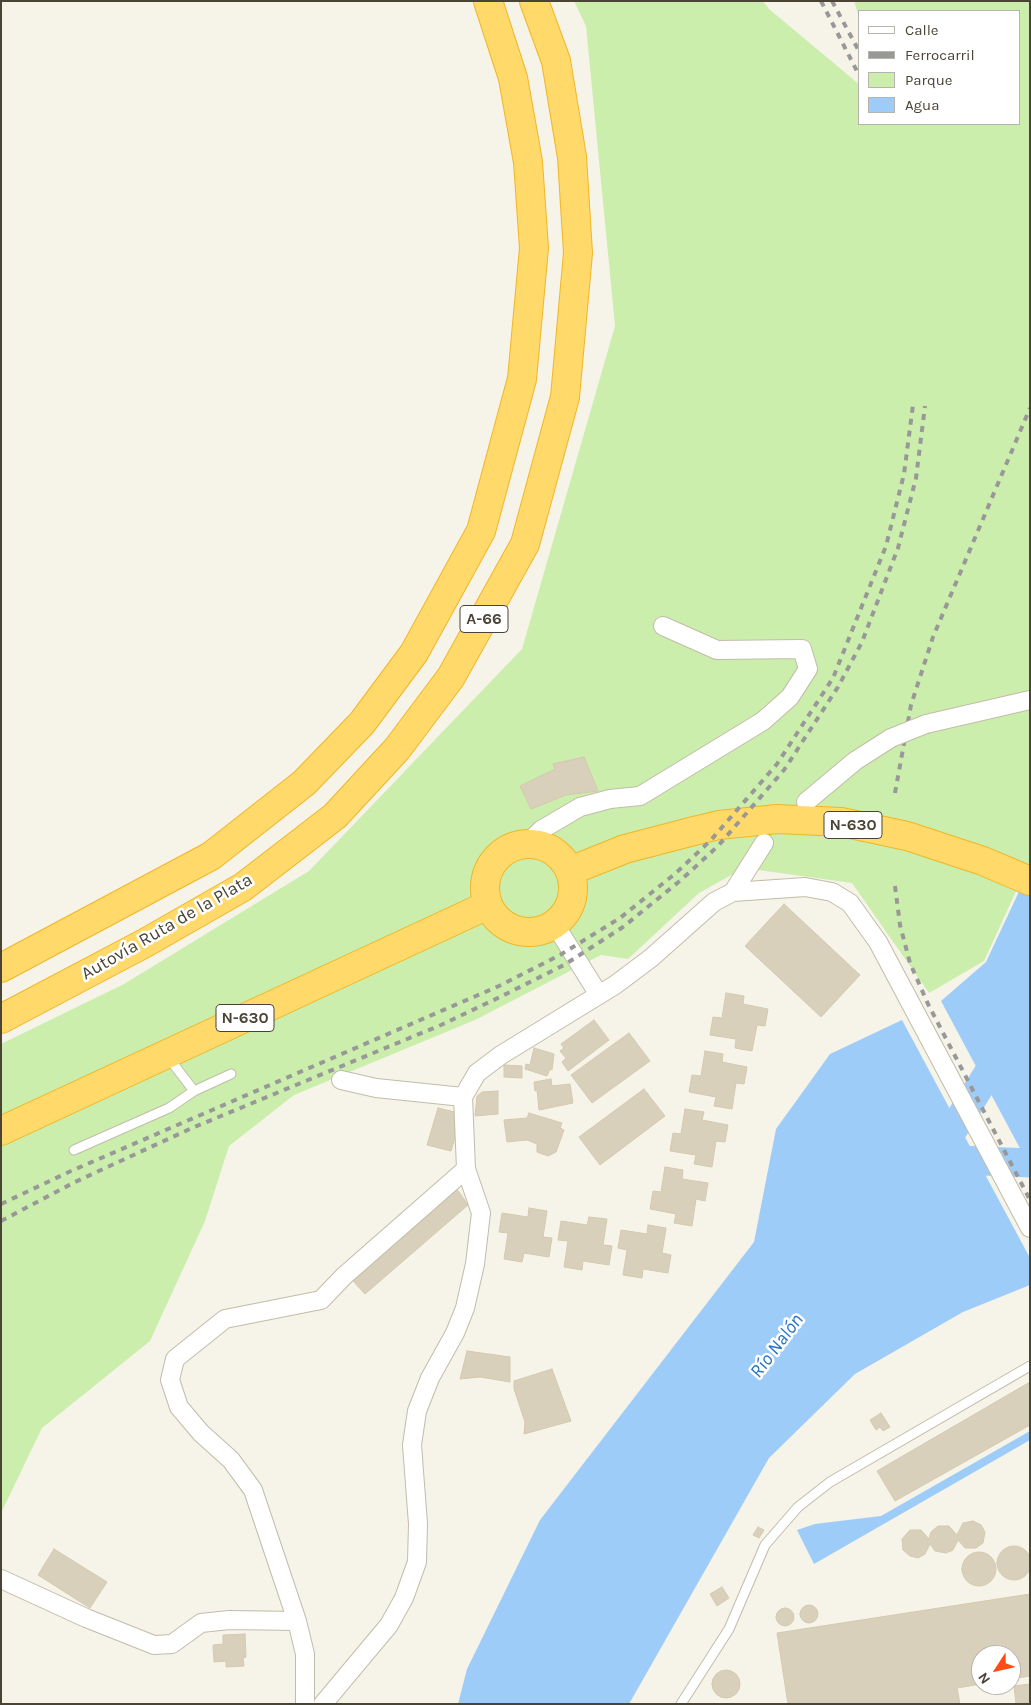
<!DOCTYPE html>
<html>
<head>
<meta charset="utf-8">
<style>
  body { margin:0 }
  #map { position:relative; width:1031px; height:1705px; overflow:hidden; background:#f6f3e8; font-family:Karla,sans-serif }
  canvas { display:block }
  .frame { position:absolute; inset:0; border:2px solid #4a4435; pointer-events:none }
  .legend { position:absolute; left:858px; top:10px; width:162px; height:115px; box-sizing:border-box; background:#fff; border:1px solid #b7b4ae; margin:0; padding:6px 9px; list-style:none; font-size:15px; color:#4a4435 }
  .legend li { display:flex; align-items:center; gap:10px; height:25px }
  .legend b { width:25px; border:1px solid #b7b4ae }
  .north { position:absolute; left:971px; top:1645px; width:50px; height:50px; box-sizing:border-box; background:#fff; border:1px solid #b7b4ae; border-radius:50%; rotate:235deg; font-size:14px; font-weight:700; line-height:20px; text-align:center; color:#4a4435 }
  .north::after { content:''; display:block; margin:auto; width:18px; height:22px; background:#ff4c15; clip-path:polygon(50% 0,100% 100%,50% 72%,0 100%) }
</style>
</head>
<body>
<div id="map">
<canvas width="1031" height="1705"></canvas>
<div class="frame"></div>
<ul class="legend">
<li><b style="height:6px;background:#fff"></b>Calle</li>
<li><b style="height:6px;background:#989898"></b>Ferrocarril</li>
<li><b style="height:14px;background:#cbeeac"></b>Parque</li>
<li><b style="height:14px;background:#9eccf9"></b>Agua</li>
</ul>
<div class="north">N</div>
</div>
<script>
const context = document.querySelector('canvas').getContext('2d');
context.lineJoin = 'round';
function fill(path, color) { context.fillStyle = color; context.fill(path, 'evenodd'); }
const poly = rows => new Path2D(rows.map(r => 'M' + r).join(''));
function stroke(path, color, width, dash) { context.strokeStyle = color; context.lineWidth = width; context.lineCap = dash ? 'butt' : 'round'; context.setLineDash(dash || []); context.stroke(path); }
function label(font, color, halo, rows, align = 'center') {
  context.font = font + ' Karla,sans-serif'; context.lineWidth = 5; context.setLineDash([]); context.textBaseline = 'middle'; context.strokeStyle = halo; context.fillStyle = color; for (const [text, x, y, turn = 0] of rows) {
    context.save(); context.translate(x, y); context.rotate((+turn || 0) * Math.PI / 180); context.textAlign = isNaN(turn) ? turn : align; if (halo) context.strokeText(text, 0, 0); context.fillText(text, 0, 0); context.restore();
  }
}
const green = poly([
  [574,1,763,1,769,9,860,85,860,124,1020,124,1020,11,860,11,860,20,854,1,1030,1,1030,861,984,961,929,993,852,883,744,868,699,893,628,959,601,955,475,1020,294,1095,229,1146,205,1221,150,1341,42,1428,1,1513,1,1044,124,984,309,871,522,649,615,326,586,26]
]);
const water = poly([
  [1030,868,1030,1167,941,1001,986,962],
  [902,1020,1030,1258,1030,1285,963,1312,855,1374,769,1458,629,1704,458,1704,467,1669,540,1520,754,1242,776,1129,830,1054],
  [1030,1431,1030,1440,814,1564,797,1530,815,1524,881,1516]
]);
const river = poly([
  [936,1157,1030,1006],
  [937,1159,1030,1163]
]);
const building = poly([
  [584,757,598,791,566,795,531,809,520,786,555,769,553,764,584,757],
  [784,904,860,975,821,1017,745,946,784,904],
  [726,993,744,996,743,1004,768,1009,765,1026,757,1025,752,1051,735,1048,736,1039,710,1035,713,1017,722,1018,726,993],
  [594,1020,609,1040,568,1071,562,1062,566,1058,560,1051,564,1048,561,1044,594,1020],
  [629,1033,650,1061,592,1103,571,1075,629,1033],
  [534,1048,554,1054,552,1070,550,1069,547,1076,525,1069,526,1064,530,1065,534,1048],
  [705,1051,723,1054,722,1062,747,1067,744,1084,736,1083,732,1109,714,1106,716,1097,689,1092,692,1075,701,1076,705,1051],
  [504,1065,522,1066,522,1078,504,1077,504,1065],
  [551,1079,552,1086,570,1084,573,1103,539,1110,537,1090,535,1091,534,1082,551,1079],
  [644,1089,665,1116,600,1165,579,1137,644,1089],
  [498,1091,498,1114,475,1116,477,1096,482,1092,498,1091],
  [438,1108,459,1113,460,1121,451,1151,427,1145,438,1108],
  [685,1109,704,1112,702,1120,728,1125,725,1142,716,1141,712,1167,694,1164,696,1155,670,1151,673,1133,681,1134,685,1109],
  [529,1113,562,1123,560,1128,564,1130,556,1152,548,1156,537,1152,537,1144,527,1140,507,1142,504,1120,527,1118,529,1113],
  [665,1167,683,1170,682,1179,708,1183,705,1201,696,1199,692,1226,674,1223,676,1214,650,1209,653,1191,661,1192,665,1167],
  [457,1189,468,1205,365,1294,352,1280,386,1248,457,1189],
  [529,1208,547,1211,543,1237,552,1238,549,1257,524,1253,522,1262,504,1259,508,1233,499,1232,502,1213,528,1217,529,1208],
  [589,1217,607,1219,603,1245,612,1246,609,1265,583,1261,582,1270,564,1267,568,1241,558,1240,561,1221,587,1225,589,1217],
  [648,1225,666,1228,662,1253,671,1255,668,1273,643,1269,642,1278,623,1275,627,1250,618,1248,621,1230,647,1234,648,1225],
  [467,1351,510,1357,510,1382,480,1377,460,1379,467,1351],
  [552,1369,571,1421,524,1434,525,1422,514,1389,514,1381,552,1369],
  [1030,1382,1030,1425,895,1501,877,1471,1030,1382],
  [881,1413,890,1427,883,1431,880,1427,876,1430,870,1420,881,1413],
  [973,1521,981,1525,985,1532,983,1543,976,1548,965,1548,958,1540,953,1550,946,1553,935,1551,930,1544,925,1554,918,1558,910,1556,903,1550,902,1539,910,1530,921,1530,929,1539,931,1532,938,1526,949,1526,957,1535,963,1523,973,1521],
  [758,1527,764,1530,759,1538,753,1535,758,1527],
  '997 1563a17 17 0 1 1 34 0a17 17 0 1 1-34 0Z',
  [54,1549,107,1582,90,1608,38,1575,54,1549],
  '962 1569a17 17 0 1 1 34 0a17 17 0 1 1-34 0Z',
  [722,1587,729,1598,717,1606,710,1594,722,1587],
  [1030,1594,1030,1676,1011,1679,1011,1655,981,1655,981,1684,957,1688,960,1704,788,1704,777,1633,1030,1594],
  '800 1614a9 9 0 1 1 18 0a9 9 0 1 1-18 0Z',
  '776 1617a9 9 0 1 1 18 0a9 9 0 1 1-18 0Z',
  [245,1634,246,1657,243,1658,244,1666,226,1667,226,1661,214,1662,213,1645,223,1644,223,1635,245,1634],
  '712 1684a14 14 0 1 1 28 0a14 14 0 1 1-28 0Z',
  [1030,1684,1030,1702,1016,1704,1014,1686,1030,1684]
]);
const lane = poly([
  [168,1057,194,1091,231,1074],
  [74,1150,169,1108,194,1091],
  [681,1704,729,1629,765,1545,798,1507,830,1482,1030,1366]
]);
const street = poly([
  [926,724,1030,700],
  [806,802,855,761,891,738],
  [527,844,541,830,580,807,610,799,640,796,763,721,790,697,808,669,802,649,717,650,663,626],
  [733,892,764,843],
  [554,923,599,995],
  [341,1080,376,1088,463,1097],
  [1,1579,86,1618,154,1645,172,1644,201,1623,229,1620,297,1621],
  [305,1704,305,1654,297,1621,253,1490,231,1460,201,1433,179,1407,170,1380,175,1359,225,1319,321,1300,344,1276,466,1169],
  [323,1704,389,1625,404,1598,417,1562,418,1524,412,1445,417,1411,430,1378,455,1333,465,1308,475,1264,481,1213,466,1169,463,1097,477,1073,501,1055,615,985,651,958,714,902,733,892,805,887,832,892,850,903,878,942,1030,1228]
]);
const highway = poly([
  '485 888a44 44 0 1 1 88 0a44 44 0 1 1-88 0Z',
  [570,871,625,849,694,831,719,825,777,819,841,822,907,836,983,861,1030,881],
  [1,968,211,856,304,783,362,723,414,653,481,531,522,379,534,248,528,162,513,78,488,1],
  [1,1019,145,943,243,887,335,816,397,749,451,677,525,544,565,397,578,253,572,157,556,61,534,1],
  [1,1131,488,905]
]);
const rail = poly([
  [821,1,860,77],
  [832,1,860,53],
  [895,793,911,705,933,637,1030,408],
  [895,886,900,925,910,963,928,1004,1030,1200],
  [1,1204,71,1171,499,986,560,955,620,918,676,873,711,840,777,764,833,678,886,546,904,474,913,405],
  [1,1221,75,1182,192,1128,441,1025,502,996,564,965,623,927,681,880,718,846,784,770,838,687,862,642,898,548,916,478,925,406]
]);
const streetBridge = poly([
  [891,738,926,724]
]);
const shields = [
  [484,619,48],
  [853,825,58],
  [245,1018,58]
];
const shieldNames = [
  ["A-66",484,619],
  ["N-630",853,825],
  ["N-630",245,1018]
];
const streetNames = [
  ["Autovía Ruta de la Plata",167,927,-30]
];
const waterNames = [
  ["Río Nalón",777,1346,-53]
];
fill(green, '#cbeeac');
fill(water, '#9eccf9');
stroke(river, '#9eccf9', 29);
fill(building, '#d9d0bc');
stroke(building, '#d4c9ae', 1);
stroke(lane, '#c2bca9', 11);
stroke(street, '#c2bca9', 20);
stroke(highway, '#f0b628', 30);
stroke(lane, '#fff', 9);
stroke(street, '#fff', 18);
stroke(highway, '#ffd969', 28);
stroke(rail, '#989898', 4, [6, 6]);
stroke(streetBridge, '#c2bca9', 20, []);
stroke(streetBridge, '#fff', 18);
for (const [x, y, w] of shields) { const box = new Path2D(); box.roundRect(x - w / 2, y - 13.5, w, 27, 4); context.fillStyle = '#fff'; context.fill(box); stroke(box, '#4a4435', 1); }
label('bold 16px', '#4a4435', null, shieldNames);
label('18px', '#4a4435', '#fff', streetNames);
label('italic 19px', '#2172c4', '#fff', waterNames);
</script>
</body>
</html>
